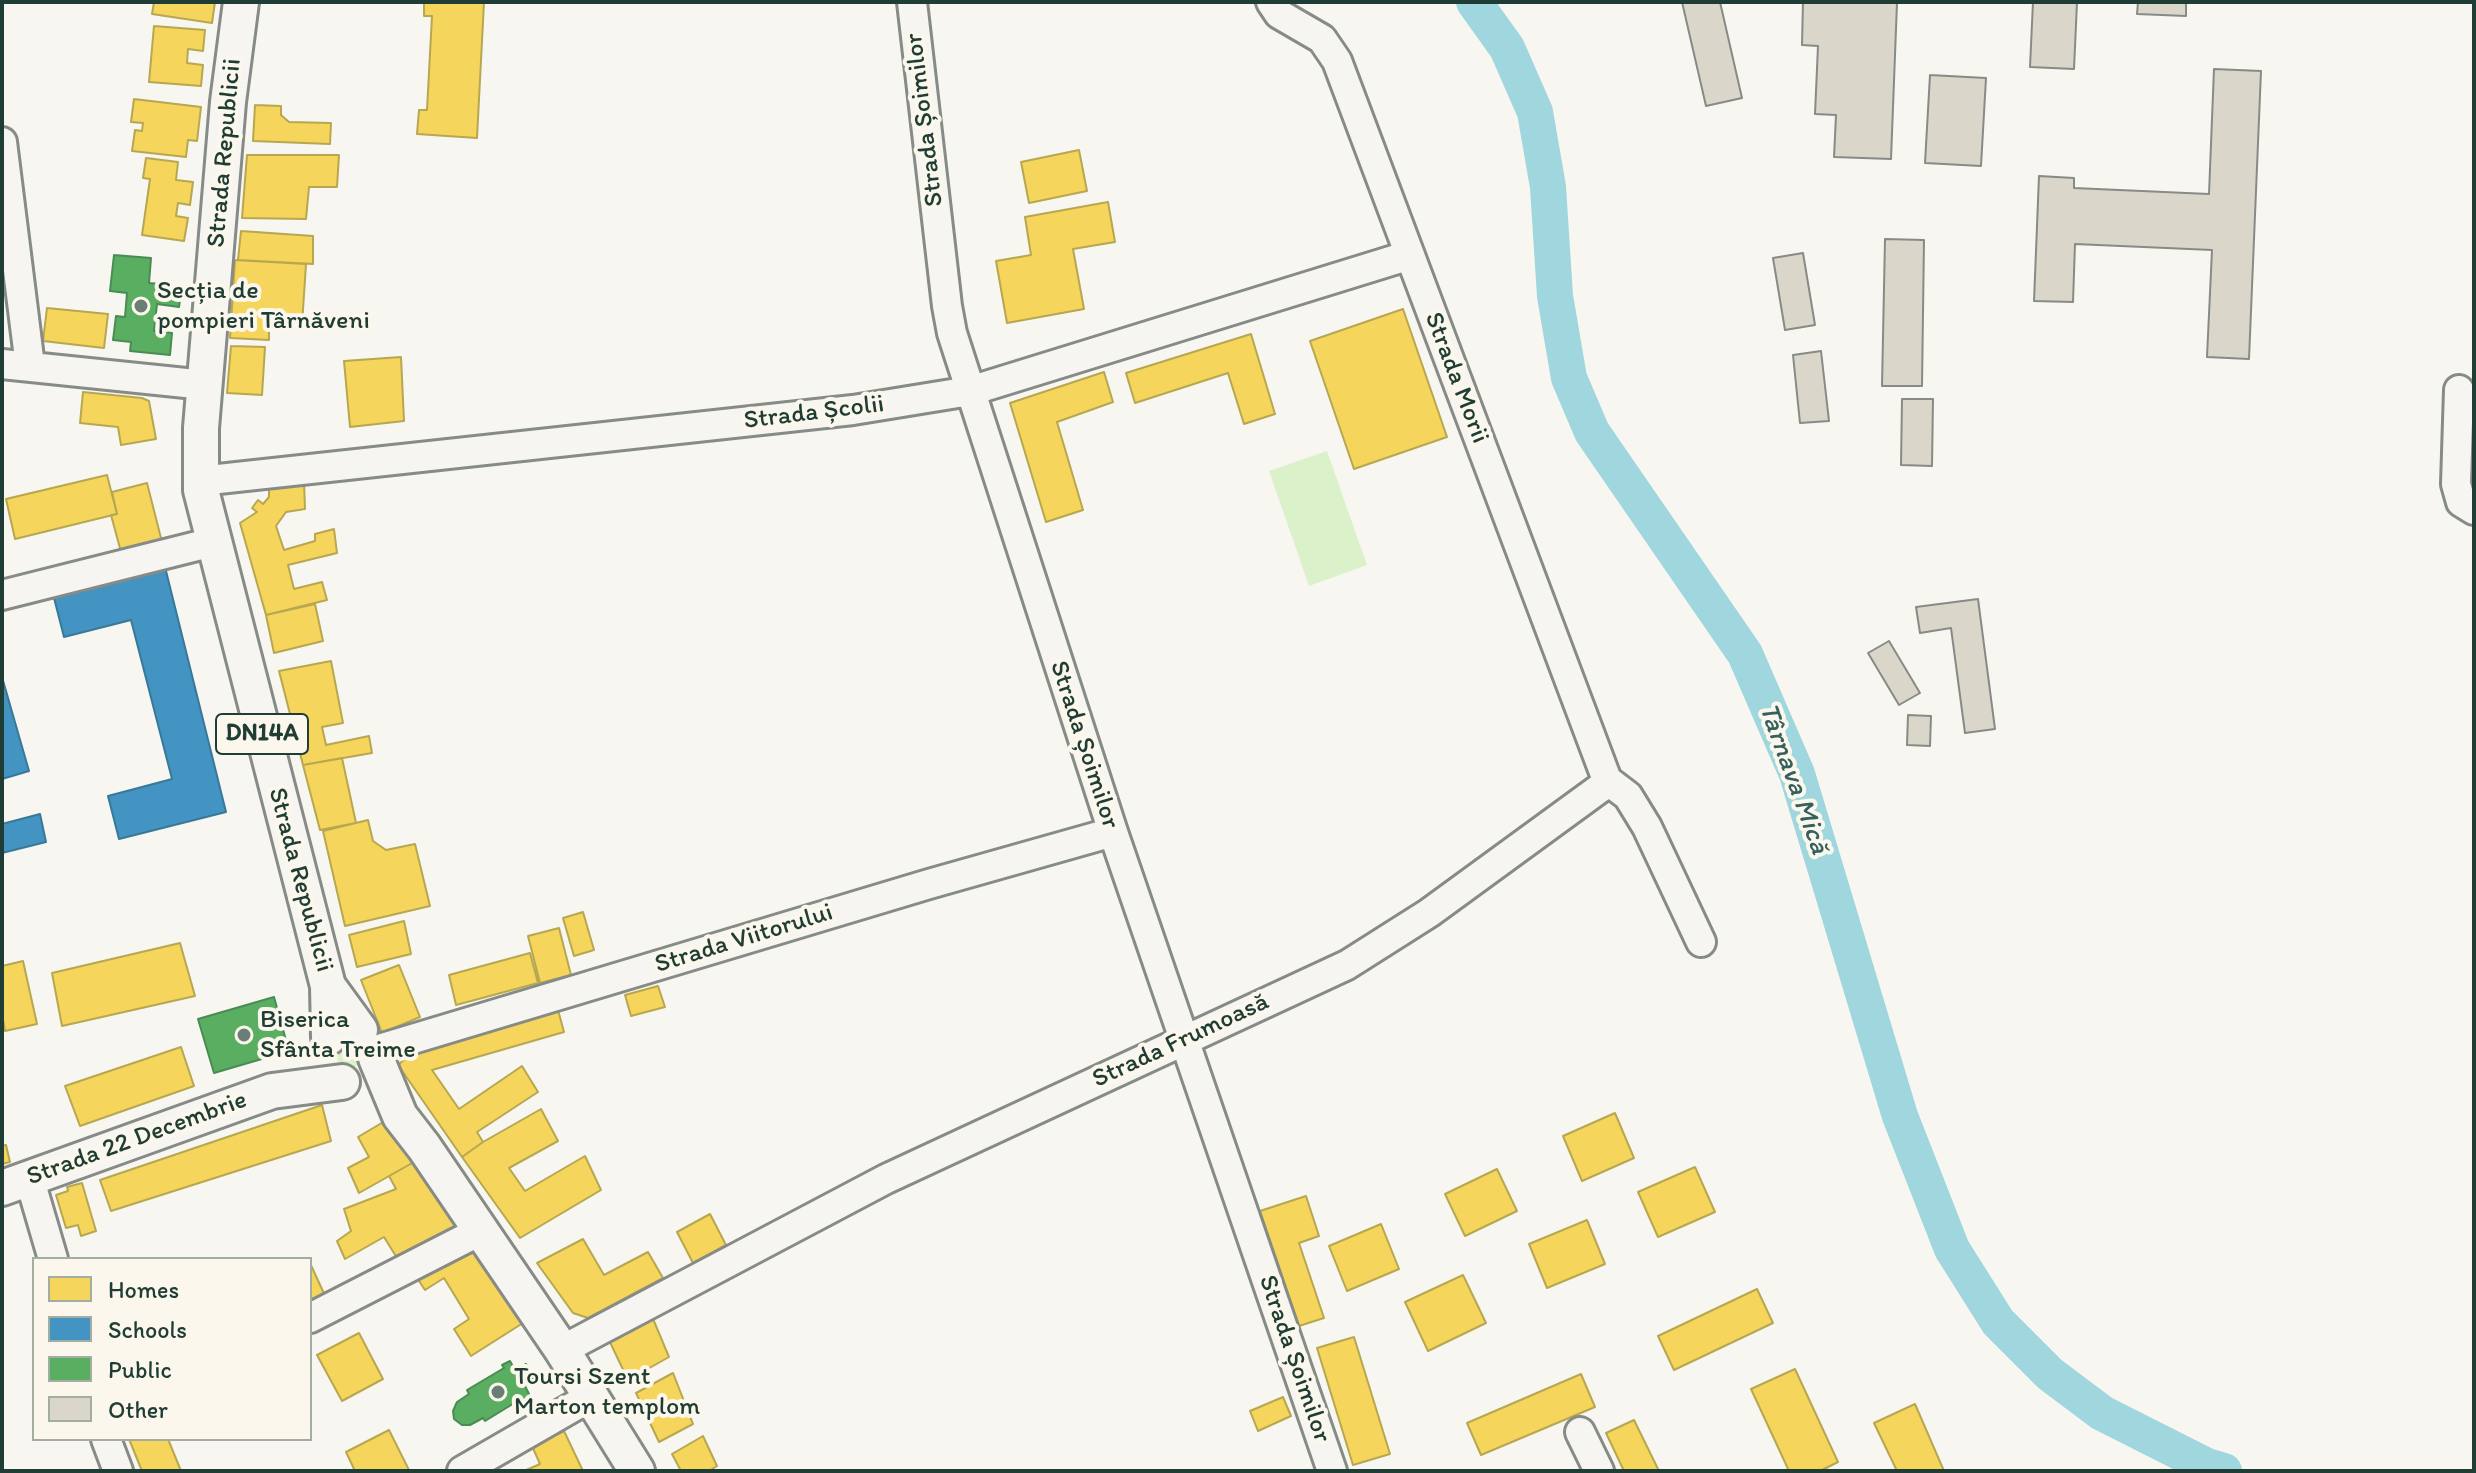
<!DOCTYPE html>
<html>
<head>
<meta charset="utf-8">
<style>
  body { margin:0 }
  #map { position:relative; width:2476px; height:1473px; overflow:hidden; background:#f8f6f0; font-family:Itim,sans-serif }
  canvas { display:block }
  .frame { position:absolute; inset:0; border:4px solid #1f3d34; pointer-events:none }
  .legend { position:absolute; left:32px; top:1257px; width:280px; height:184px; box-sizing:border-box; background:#fbf7ec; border:2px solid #a3ada2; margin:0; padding:10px 14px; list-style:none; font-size:24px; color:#1f3d34 }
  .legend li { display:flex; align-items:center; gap:16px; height:40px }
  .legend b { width:40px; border:2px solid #a3ada2 }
</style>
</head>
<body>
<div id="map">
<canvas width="2476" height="1473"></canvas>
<div class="frame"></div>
<ul class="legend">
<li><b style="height:22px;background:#f6d55c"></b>Homes</li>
<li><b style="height:22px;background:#4393c3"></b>Schools</li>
<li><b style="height:22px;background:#5aae61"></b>Public</li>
<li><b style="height:22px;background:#dbd6ca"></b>Other</li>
</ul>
</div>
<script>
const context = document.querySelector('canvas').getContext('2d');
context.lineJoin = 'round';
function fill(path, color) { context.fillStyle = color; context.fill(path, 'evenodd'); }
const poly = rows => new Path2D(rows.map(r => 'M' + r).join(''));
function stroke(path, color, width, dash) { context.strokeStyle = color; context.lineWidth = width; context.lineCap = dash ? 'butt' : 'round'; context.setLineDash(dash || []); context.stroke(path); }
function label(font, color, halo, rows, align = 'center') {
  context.font = font + ' Itim,sans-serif'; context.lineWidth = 8; context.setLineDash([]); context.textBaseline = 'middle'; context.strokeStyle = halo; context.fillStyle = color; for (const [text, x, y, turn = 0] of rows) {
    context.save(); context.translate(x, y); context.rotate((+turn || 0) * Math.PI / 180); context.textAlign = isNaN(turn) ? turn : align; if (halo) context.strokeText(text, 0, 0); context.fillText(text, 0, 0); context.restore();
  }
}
const green = poly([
  [1327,451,1367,565,1309,586,1269,471],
  '337 1056a12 12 0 1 1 24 0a12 12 0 1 1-24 0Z'
]);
const homes = poly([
  [154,2,215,2,212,23,152,14,154,2],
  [424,2,484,2,477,138,417,134,419,110,427,110,432,16,424,16,424,2],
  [154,26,205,30,203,51,188,49,187,63,203,65,201,86,149,82,154,26],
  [134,99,201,107,197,141,188,140,186,157,132,151,135,130,142,131,143,123,131,122,134,99],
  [255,105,281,106,281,115,289,122,331,123,330,144,253,141,255,105],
  [1079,150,1087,191,1029,203,1021,162,1079,150],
  [247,155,339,155,337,187,309,187,306,219,242,218,247,155],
  [146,158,178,162,176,180,193,182,190,205,178,203,176,216,188,218,184,241,142,235,150,179,143,178,146,158],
  [1108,202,1115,242,1073,249,1084,309,1007,323,996,261,1031,255,1025,217,1108,202],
  [241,231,313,236,313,264,238,260,241,231],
  [235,260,306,264,302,325,269,323,269,340,230,338,235,260],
  [47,308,108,314,104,348,43,341,47,308],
  [1403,309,1447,437,1354,469,1310,341,1403,309],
  [1251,334,1275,414,1244,424,1228,373,1135,403,1126,373,1251,334],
  [231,346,265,347,262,395,227,393,231,346],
  [401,357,404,421,350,427,344,361,401,357],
  [1104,372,1113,402,1057,422,1083,510,1046,522,1010,403,1104,372],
  [83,392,142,398,149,401,156,439,121,445,118,427,80,423,83,392],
  [107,475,117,514,15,539,6,499,107,475],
  [304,481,305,509,286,512,276,526,284,550,315,541,315,534,334,529,337,553,288,565,294,589,322,582,327,600,266,615,240,523,257,512,252,508,258,500,263,504,269,497,269,485,304,481],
  [147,483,162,542,121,552,111,515,117,514,112,492,147,483],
  [315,604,323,641,274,653,266,615,315,604],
  [331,661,343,723,322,727,326,745,369,736,372,753,303,765,279,671,331,661],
  [342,758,356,823,320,830,303,765,342,758],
  [368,820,373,841,386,850,415,844,430,906,345,926,323,831,368,820],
  [583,912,594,950,574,956,563,918,583,912],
  [404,921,411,954,357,967,349,935,404,921],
  [559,928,571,975,540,983,528,936,559,928],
  [180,943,195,996,62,1026,52,973,180,943],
  [530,953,538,983,456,1005,449,975,530,953],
  [23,961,37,1024,5,1031,2,1014,2,966,23,961],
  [399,965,420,1017,382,1033,361,980,399,965],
  [658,986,665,1007,631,1016,625,995,658,986],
  [558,1010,564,1032,432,1070,459,1109,522,1066,538,1092,477,1132,483,1142,462,1157,398,1065,413,1052,558,1010],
  [181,1047,194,1086,80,1126,65,1086,181,1047],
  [322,1105,331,1141,111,1211,100,1180,322,1105],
  [541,1109,558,1141,509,1168,525,1191,585,1156,601,1190,520,1238,462,1157,483,1142,541,1109],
  [1615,1113,1634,1158,1582,1181,1563,1136,1615,1113],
  [385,1121,414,1162,359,1193,348,1168,369,1157,358,1137,385,1121],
  [6,1145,10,1162,2,1164,2,1146,6,1145],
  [414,1162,457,1228,402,1266,384,1237,345,1259,337,1241,351,1231,344,1209,396,1189,389,1176,414,1162],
  [1695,1167,1715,1212,1658,1237,1638,1192,1695,1167],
  [1497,1169,1517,1211,1465,1236,1445,1194,1497,1169],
  [82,1183,96,1231,81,1236,78,1225,66,1228,56,1195,68,1191,67,1187,82,1183],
  [1306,1196,1319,1236,1299,1243,1324,1318,1299,1326,1260,1211,1306,1196],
  [710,1214,726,1245,693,1263,677,1232,710,1214],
  [1587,1220,1605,1264,1547,1288,1529,1244,1587,1220],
  [1381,1224,1399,1269,1347,1291,1329,1246,1381,1224],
  [583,1239,604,1275,648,1252,663,1278,588,1318,573,1313,537,1263,583,1239],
  [473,1243,523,1323,471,1356,454,1329,469,1319,444,1278,425,1290,417,1278,473,1243],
  [310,1263,327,1300,310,1308,310,1263],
  [1463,1275,1486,1323,1428,1351,1405,1302,1463,1275],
  [1757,1289,1773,1323,1674,1370,1658,1336,1757,1289],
  [651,1314,669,1357,628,1380,608,1338,651,1314],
  [359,1333,383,1379,342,1401,317,1355,359,1333],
  [1354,1337,1390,1454,1353,1465,1317,1348,1354,1337],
  [1795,1369,1838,1462,1820,1471,1789,1471,1751,1389,1795,1369],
  [673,1373,693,1424,659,1442,636,1393,673,1373],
  [1581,1374,1595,1407,1481,1455,1467,1423,1581,1374],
  [1283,1397,1291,1416,1258,1431,1250,1411,1283,1397],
  [1915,1404,1944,1471,1897,1471,1874,1423,1915,1404],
  [1634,1420,1659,1471,1624,1471,1606,1433,1634,1420],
  [389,1430,409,1470,355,1471,346,1452,389,1430],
  [564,1431,583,1471,524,1471,540,1464,532,1446,564,1431],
  [703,1436,717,1466,709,1471,681,1471,672,1454,703,1436],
  [129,1439,168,1439,181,1471,142,1471,129,1439]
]);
const schools = poly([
  [165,567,226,812,119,839,108,796,172,779,131,620,64,637,53,594,165,567],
  [2,677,29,771,2,779,2,677],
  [40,814,46,842,2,853,2,824,40,814]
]);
const public = poly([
  [114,255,151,258,149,283,182,286,179,307,157,304,154,331,172,333,170,355,130,351,131,342,113,340,116,316,125,317,127,293,110,291,114,255],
  [274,997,289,1051,214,1073,198,1019,274,997],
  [510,1361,515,1370,526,1364,535,1379,525,1386,531,1398,523,1402,521,1399,485,1421,483,1418,470,1425,462,1425,454,1419,453,1411,457,1402,469,1394,467,1390,504,1368,502,1365,510,1361]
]);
const river = poly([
  [1474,2,1507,48,1535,112,1548,187,1555,296,1569,378,1592,432,1745,654,1797,774,1900,1116,1952,1249,1998,1322,2050,1374,2102,1413,2207,1466,2224,1471]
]);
const building = poly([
  [1682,2,1720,2,1742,98,1706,106,1682,2],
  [1803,2,1897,3,1891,159,1834,157,1836,115,1815,114,1818,46,1802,45,1803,2],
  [2033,2,2077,2,2074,69,2030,67,2033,2],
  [2138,2,2186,2,2186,16,2137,14,2138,2],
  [2214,69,2261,71,2249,359,2207,357,2212,250,2075,244,2073,302,2034,301,2039,176,2074,178,2074,188,2209,194,2214,69],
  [1930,75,1986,78,1981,166,1925,163,1930,75],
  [1885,239,1924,240,1922,386,1882,386,1885,239],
  [1803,253,1815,325,1785,330,1773,258,1803,253],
  [1821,351,1829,421,1800,423,1793,355,1821,351],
  [1902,399,1933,399,1932,466,1901,465,1902,399],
  [1978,599,1995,729,1965,733,1951,628,1920,633,1916,607,1978,599],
  [1889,641,1920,693,1899,705,1868,653,1889,641],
  [1908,715,1931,716,1930,746,1907,745,1908,715]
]);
const minor = poly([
  [912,2,947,306,952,333,1113,832,1332,1471],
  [1271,2,1279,14,1322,39,1337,61,1607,780],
  [2,142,30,366],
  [2,364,205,385],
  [2459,390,2456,484,2461,502,2474,510],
  [200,481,853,410,970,391,1410,255],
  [2,595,213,542],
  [1607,780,1628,796,1647,827,1701,942],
  [376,1050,929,884,1113,832],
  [29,1177,53,1259],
  [310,1318,480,1231],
  [562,1350,886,1179,1347,965,1429,913,1603,786,1607,780],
  [1580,1432,1599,1471],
  [106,1439,118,1471],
  [462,1471,592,1396]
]);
const major = poly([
  [241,2,228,102,201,428,201,490,328,986,329,1037],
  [328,986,360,1030],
  [376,1058,400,1116,424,1147,562,1350,637,1471],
  [2,1188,272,1091,342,1082]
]);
const markers = [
  [141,306,8,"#6b7e76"],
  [244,1035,8,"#6b7e76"],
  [498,1392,8,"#6b7e76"]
];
const shields = [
  [262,734,92]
];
const shieldNames = [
  ["DN14A",262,734]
];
const streetNames = [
  ["Strada Șoimilor",925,120,-97],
  ["Strada Republicii",225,153,-85],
  ["Strada Morii",1456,378,69],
  ["Strada Școlii",814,413,-7],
  ["Strada Șoimilor",1084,745,72],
  ["Strada Republicii",300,880,75],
  ["Strada Viitorului",744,939,-17],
  ["Strada Frumoasă",1181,1041,-25],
  ["Strada 22 Decembrie",137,1139,-20],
  ["Strada Șoimilor",1294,1359,71]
];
const poiNames = [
  ["Secția de",157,291],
  ["pompieri Târnăveni",157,321],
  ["Biserica",260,1020],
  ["Sfânta Treime",260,1050],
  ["Toursi Szent",514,1377],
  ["Marton templom",514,1407]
];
const waterNames = [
  ["Târnava Mică",1793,779,70]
];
fill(green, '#dbf1c9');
fill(homes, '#f6d55c');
stroke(homes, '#b6a750', 2);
fill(schools, '#4393c3');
stroke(schools, '#387998', 2);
fill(public, '#5aae61');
stroke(public, '#488c54', 2);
stroke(river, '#a0d6de', 36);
fill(building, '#dbd6ca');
stroke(building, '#868b86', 2);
stroke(minor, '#868b86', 34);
stroke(major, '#868b86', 40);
stroke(minor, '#f6f5f1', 28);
stroke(major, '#f6f5f1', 34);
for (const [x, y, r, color] of markers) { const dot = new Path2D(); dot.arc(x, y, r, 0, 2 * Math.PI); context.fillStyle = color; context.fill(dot); stroke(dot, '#fbf7ec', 3); }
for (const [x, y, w] of shields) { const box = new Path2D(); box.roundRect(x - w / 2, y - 20, w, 40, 6); context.fillStyle = '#fbf7ec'; context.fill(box); stroke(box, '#1f3d34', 2); }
label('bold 24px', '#1f3d34', null, shieldNames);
label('26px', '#1f3d34', '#fbf7ec', streetNames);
label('26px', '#1f3d34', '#fbf7ec', poiNames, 'left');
label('italic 28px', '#36605d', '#fbf7ec', waterNames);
</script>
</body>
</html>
